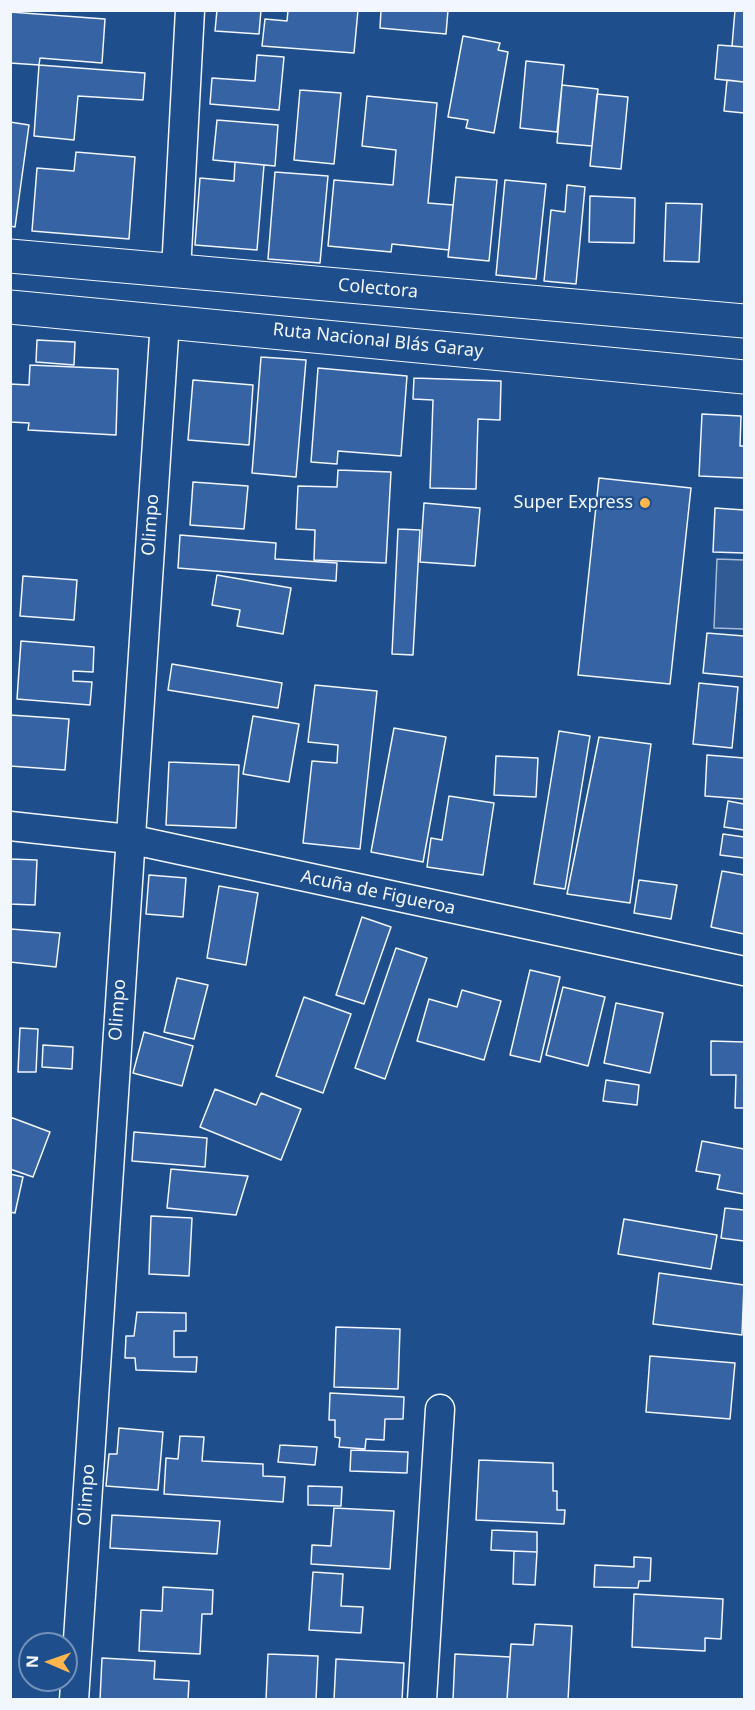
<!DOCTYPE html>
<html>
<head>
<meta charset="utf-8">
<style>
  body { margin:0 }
  #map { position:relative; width:755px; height:1710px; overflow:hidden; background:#1f4e8c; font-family:"Noto Sans",sans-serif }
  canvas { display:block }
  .frame { position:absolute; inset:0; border:12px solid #f2f6ff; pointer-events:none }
  .north { position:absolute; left:18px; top:1632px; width:60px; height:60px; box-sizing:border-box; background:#1f4e8c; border:2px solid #7391ba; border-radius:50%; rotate:272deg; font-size:16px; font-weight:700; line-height:24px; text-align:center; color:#f2f6ff }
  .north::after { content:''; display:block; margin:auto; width:21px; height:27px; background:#ffb74d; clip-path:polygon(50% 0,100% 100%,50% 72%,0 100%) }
</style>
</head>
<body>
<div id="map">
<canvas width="755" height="1710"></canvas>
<div class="frame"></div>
<div class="north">N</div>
</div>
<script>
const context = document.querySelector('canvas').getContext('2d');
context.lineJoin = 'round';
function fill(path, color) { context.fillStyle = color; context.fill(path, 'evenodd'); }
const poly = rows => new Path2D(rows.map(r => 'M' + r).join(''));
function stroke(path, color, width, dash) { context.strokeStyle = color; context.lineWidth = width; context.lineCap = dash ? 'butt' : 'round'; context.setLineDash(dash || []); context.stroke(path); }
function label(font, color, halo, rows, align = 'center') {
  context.font = font + ' "Noto Sans",sans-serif'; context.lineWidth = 4.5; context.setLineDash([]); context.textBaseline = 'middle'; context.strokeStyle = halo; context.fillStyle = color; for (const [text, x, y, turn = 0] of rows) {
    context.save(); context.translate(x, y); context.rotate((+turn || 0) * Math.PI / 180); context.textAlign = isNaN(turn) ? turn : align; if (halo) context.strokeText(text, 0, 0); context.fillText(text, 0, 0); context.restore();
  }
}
const parking = poly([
  [717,559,744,560,744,629,714,628,717,559]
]);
const building = poly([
  [217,10,261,10,259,34,215,31,217,10],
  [288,10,358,10,354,53,262,46,265,19,287,21,288,10],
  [381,10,448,10,446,34,380,28,381,10],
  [735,10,744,10,744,47,732,46,735,10],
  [10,12,105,19,102,63,40,58,39,65,10,63,10,12],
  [463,36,500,43,498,50,508,52,494,133,466,128,468,120,448,117,463,36],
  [718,45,744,47,744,82,715,79,718,45],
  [257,55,284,57,279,110,210,104,212,78,255,81,257,55],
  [526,61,564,65,557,132,520,128,526,61],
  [39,65,145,73,143,100,78,96,74,140,34,136,39,65],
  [727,80,744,82,744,113,724,111,727,80],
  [562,85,598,89,592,146,557,143,562,85],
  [300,90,341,93,334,164,294,160,300,90],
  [597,94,628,97,621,169,590,166,597,94],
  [367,96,437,103,428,203,453,205,449,250,392,244,391,252,328,246,334,180,393,185,396,150,362,146,367,96],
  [217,120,278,125,275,166,213,160,217,120],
  [10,122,29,125,15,227,10,226,10,122],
  [76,152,135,157,129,239,32,231,37,168,74,171,76,152],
  [235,162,264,165,257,250,195,245,200,178,234,181,235,162],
  [275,172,328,176,320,263,268,259,275,172],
  [456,177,497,180,489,261,448,257,456,177],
  [505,180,546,184,536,279,496,275,505,180],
  [567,185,585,187,576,284,544,281,551,210,565,212,567,185],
  [590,196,635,198,634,243,589,242,590,196],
  [666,203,702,204,699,262,664,261,666,203],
  [37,340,75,342,74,365,36,362,37,340],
  [261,357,306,360,296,477,252,473,261,357],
  [30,365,118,369,116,435,28,430,29,423,10,422,10,384,29,385,30,365],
  [318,368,407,376,401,456,338,451,337,464,311,462,318,368],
  [414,378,501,381,500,420,478,419,476,489,430,488,433,400,413,399,414,378],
  [193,380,253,385,249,445,188,440,193,380],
  [702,414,741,416,740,446,744,446,744,478,699,476,702,414],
  [338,470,391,472,386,563,314,560,315,530,296,529,298,486,337,487,338,470],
  [599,478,691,488,670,684,578,675,599,478],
  [193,482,248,486,244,529,190,525,193,482],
  [424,503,480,508,475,566,420,562,424,503],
  [715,508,744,510,744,553,713,552,715,508],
  [398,529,420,530,413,655,392,654,398,529],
  [180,535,276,543,275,559,337,563,336,581,178,568,180,535],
  [217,575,291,588,283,634,237,626,240,610,212,605,217,575],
  [23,576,77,580,74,620,20,616,23,576],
  [707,633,744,636,744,677,703,673,707,633],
  [21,641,94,647,93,672,73,671,73,681,92,682,90,705,17,699,21,641],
  [172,664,282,683,278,708,168,690,172,664],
  [699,683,738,687,732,748,693,744,699,683],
  [315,685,377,691,360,849,303,843,312,761,337,763,338,745,308,742,315,685],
  [10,715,69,719,65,770,10,766,10,715],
  [253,716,299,724,289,782,243,774,253,716],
  [394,728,446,737,423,862,371,852,394,728],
  [559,731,590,736,565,889,534,884,559,731],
  [599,737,651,744,630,903,567,894,599,737],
  [707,755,744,758,744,799,705,796,707,755],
  [496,756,538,758,536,797,494,795,496,756],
  [169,762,239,765,236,828,166,825,169,762],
  [449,796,494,803,483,875,427,867,431,838,442,840,449,796],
  [728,801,744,804,744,830,724,827,728,801],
  [723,834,744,837,744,858,720,855,723,834],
  [10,859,37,860,35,905,10,904,10,859],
  [722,871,744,875,744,934,711,927,722,871],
  [149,875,186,878,183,917,146,914,149,875],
  [639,880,677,885,671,919,634,913,639,880],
  [219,886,258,893,246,965,207,958,219,886],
  [362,917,391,927,364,1004,336,995,362,917],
  [11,929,60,933,56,967,10,962,11,929],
  [396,948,427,958,385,1079,355,1068,396,948],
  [530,970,560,977,540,1062,510,1055,530,970],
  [177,978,208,985,194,1039,164,1032,177,978],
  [563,987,605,997,588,1066,546,1055,563,987],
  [462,990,501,1001,484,1060,417,1041,429,999,457,1007,462,990],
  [304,997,351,1014,323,1093,276,1076,304,997],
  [616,1003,663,1013,650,1073,604,1063,616,1003],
  [20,1028,38,1029,36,1072,18,1072,20,1028],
  [144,1032,193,1046,182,1086,133,1073,144,1032],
  [711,1041,744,1042,744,1108,735,1108,736,1075,711,1075,711,1041],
  [43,1045,73,1047,72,1069,42,1067,43,1045],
  [606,1080,639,1085,637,1105,603,1101,606,1080],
  [215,1089,256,1105,261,1093,301,1109,281,1160,200,1127,215,1089],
  [10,1117,50,1132,33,1177,10,1169,10,1117],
  [134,1132,207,1138,205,1167,132,1161,134,1132],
  [702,1141,744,1149,744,1194,717,1189,720,1175,696,1171,702,1141],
  [171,1169,248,1176,236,1215,167,1208,171,1169],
  [10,1174,23,1177,15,1213,10,1212,10,1174],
  [725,1208,744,1210,744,1241,721,1238,725,1208],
  [151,1216,192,1218,189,1276,149,1274,151,1216],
  [624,1219,717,1235,711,1269,618,1254,624,1219],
  [659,1273,744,1285,742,1335,653,1324,659,1273],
  [137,1312,186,1313,186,1331,174,1331,174,1357,197,1357,196,1372,136,1370,135,1358,125,1358,126,1336,134,1336,137,1312],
  [336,1327,400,1329,398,1389,334,1387,336,1327],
  [650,1356,735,1363,730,1419,646,1412,650,1356],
  [330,1393,404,1397,403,1419,385,1419,384,1440,366,1439,365,1449,339,1447,340,1438,335,1437,335,1420,329,1420,330,1393],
  [119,1428,163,1432,158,1490,106,1486,109,1454,117,1454,119,1428],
  [180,1436,204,1437,202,1461,263,1464,263,1476,285,1477,283,1502,164,1494,166,1458,178,1459,180,1436],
  [280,1445,317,1447,315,1465,278,1462,280,1445],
  [351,1450,408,1452,407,1473,350,1471,351,1450],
  [479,1460,553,1463,553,1491,557,1491,557,1510,565,1510,564,1524,476,1520,479,1460],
  [308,1486,342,1487,341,1506,308,1505,308,1486],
  [334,1508,394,1511,390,1569,311,1564,312,1545,331,1546,334,1508],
  [112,1515,220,1521,217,1554,110,1548,112,1515],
  [492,1530,537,1532,537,1552,491,1550,492,1530],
  [514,1551,537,1552,535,1585,513,1584,514,1551],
  [634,1557,651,1558,650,1581,639,1581,638,1588,594,1587,595,1565,634,1567,634,1557],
  [313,1572,343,1574,341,1606,363,1607,361,1633,309,1630,313,1572],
  [163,1587,213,1590,212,1614,202,1614,200,1654,139,1651,141,1610,162,1611,163,1587],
  [634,1594,723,1599,721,1639,705,1638,705,1651,632,1647,634,1594],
  [535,1624,572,1626,568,1700,507,1700,511,1644,533,1645,535,1624],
  [268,1654,318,1656,316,1700,266,1700,268,1654],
  [455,1654,510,1657,507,1700,453,1700,455,1654],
  [102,1658,155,1661,154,1679,189,1681,188,1700,100,1700,102,1658],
  [336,1659,404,1663,402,1700,334,1700,336,1659]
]);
const minor = poly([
  [176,271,190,10],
  [10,826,129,839,744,971],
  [74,1700,165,321],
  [422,1700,440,1409]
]);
const secondary = poly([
  [10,256,744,321]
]);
const trunk = poly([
  [10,307,744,377]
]);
const markers = [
  [645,503,6,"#ffb74d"]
];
const streetNames = [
  ["Colectora",378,289,5],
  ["Ruta Nacional Blás Garay",378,341,6],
  ["Olimpo",151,525,-86],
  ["Acuña de Figueroa",378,893,12],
  ["Olimpo",118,1010,-86],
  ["Olimpo",87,1495,-86]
];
const poiNames = [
  ["Super Express",633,503]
];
fill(parking, '#305b95');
stroke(parking, '#a8bbd7', 1.5);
fill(building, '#3563a3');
stroke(building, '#f2f6ff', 1.5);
stroke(minor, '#f2f6ff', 31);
stroke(secondary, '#f2f6ff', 35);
stroke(trunk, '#f2f6ff', 35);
stroke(minor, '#1f4e8c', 28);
stroke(secondary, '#1f4e8c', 33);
stroke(trunk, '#1f4e8c', 33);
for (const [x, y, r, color] of markers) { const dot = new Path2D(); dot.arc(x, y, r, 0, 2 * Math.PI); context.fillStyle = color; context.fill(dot); stroke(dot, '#1f4e8c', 2); }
label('18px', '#f2f6ff', '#1f4e8c', streetNames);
label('18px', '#f2f6ff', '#1f4e8c', poiNames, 'right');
</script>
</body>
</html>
